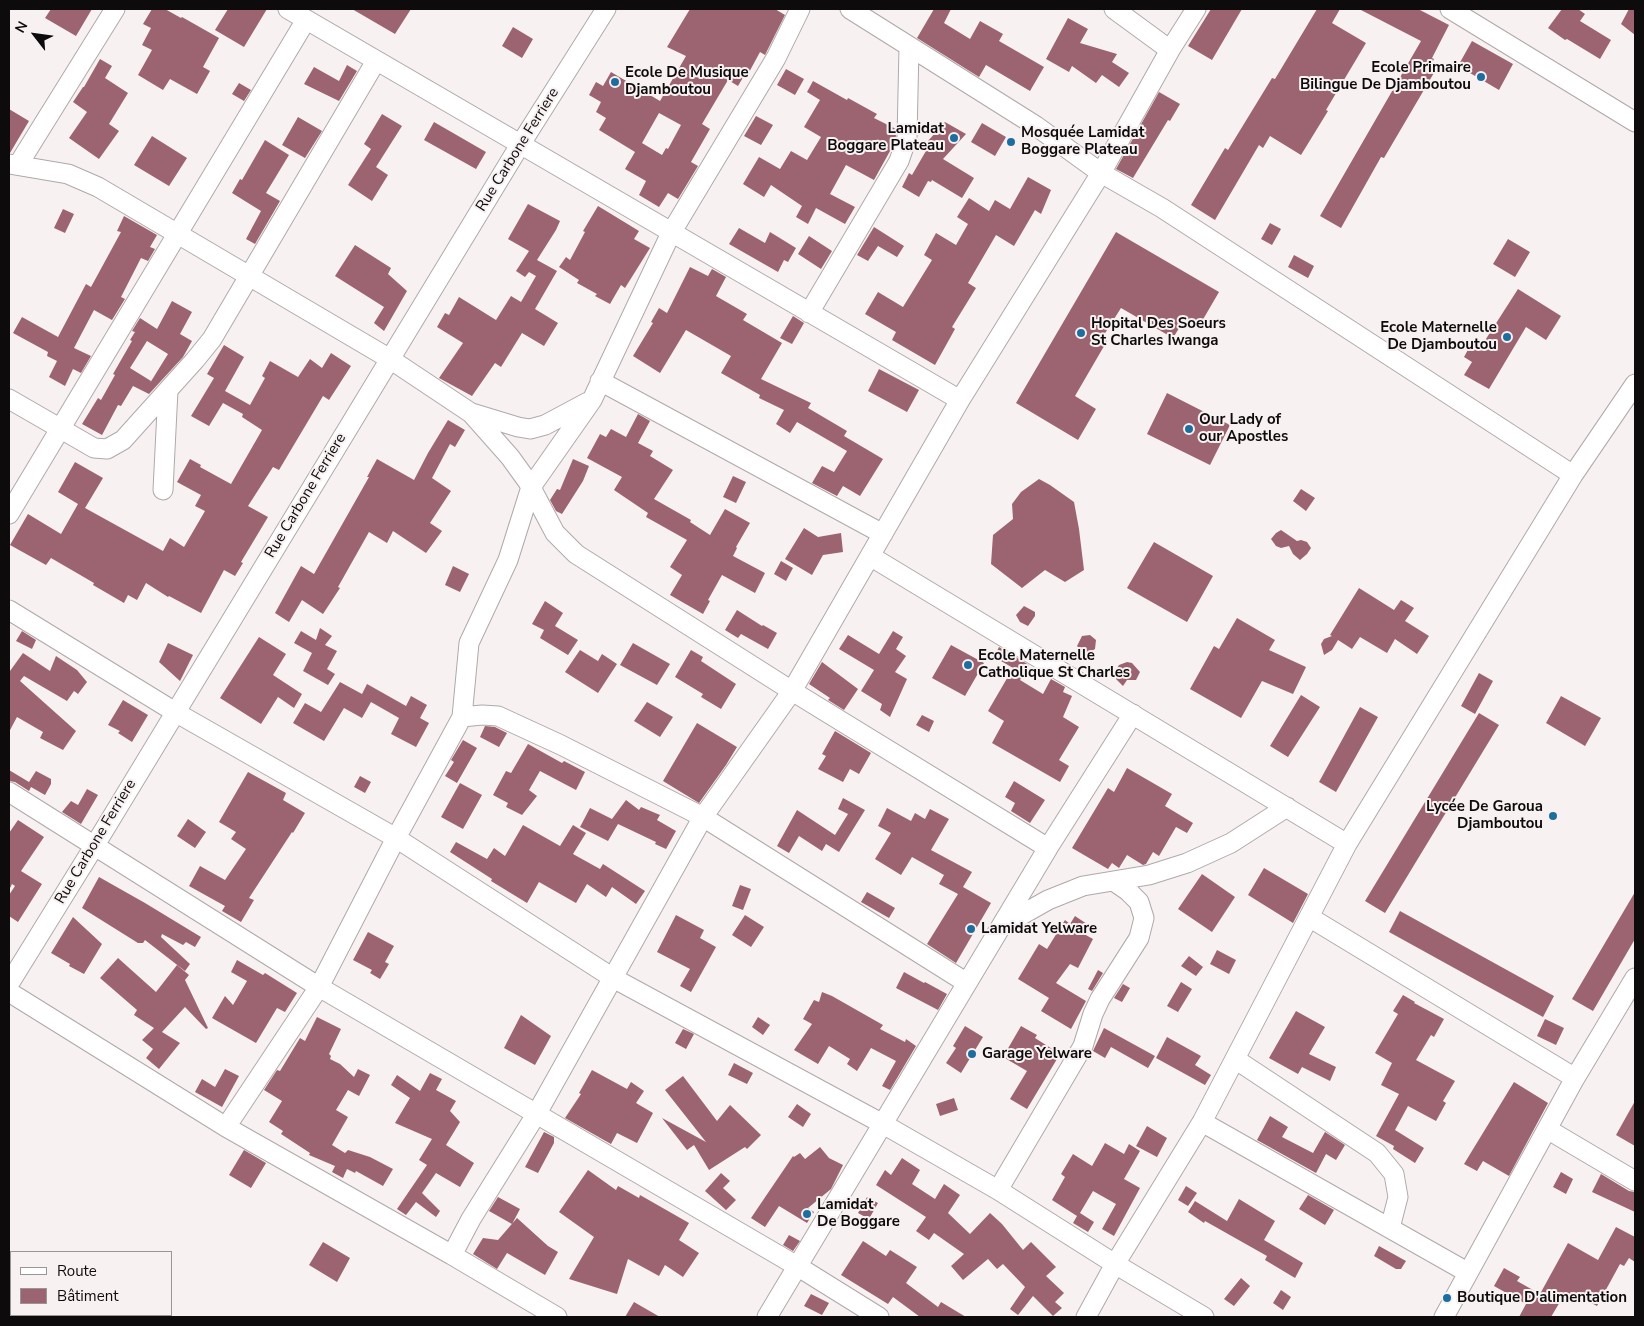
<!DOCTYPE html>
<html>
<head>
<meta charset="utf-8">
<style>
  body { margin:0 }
  #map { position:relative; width:1644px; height:1326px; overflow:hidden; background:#f8f1f2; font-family:"Nunito Sans",sans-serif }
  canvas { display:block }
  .frame { position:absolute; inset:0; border:10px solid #0e0b0c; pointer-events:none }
  .legend { position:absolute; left:10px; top:1251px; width:162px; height:65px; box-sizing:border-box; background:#f8f1f2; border:1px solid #9a9596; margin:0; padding:6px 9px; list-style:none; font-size:15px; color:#0e0b0c }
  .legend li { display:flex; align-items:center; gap:10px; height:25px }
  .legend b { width:25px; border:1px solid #9a9596 }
  .north { position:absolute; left:10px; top:10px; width:50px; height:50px; -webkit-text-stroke:4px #f8f1f2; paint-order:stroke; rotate:300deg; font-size:14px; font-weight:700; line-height:20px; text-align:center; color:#0e0b0c }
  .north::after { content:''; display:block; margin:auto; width:18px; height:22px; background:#0e0b0c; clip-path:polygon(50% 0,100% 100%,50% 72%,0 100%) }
</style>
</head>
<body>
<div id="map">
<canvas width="1644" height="1326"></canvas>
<div class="frame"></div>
<ul class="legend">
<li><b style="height:6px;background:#fff"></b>Route</li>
<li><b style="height:14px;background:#9c6470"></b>Bâtiment</li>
</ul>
<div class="north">N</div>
</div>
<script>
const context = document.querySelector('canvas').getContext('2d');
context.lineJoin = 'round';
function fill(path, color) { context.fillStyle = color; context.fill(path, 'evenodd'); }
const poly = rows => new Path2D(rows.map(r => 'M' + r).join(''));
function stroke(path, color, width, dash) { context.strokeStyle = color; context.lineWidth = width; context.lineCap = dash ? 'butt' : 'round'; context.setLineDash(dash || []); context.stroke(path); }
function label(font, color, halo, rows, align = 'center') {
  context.font = font + ' "Nunito Sans",sans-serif'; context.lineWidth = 4; context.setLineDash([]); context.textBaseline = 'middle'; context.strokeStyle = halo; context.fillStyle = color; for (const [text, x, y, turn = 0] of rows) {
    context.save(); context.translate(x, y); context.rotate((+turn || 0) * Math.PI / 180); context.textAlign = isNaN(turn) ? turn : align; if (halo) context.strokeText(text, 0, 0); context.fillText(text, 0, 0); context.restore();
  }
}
const building = poly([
  [51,9,92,9,76,36,45,18],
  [152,9,165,9,181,18,182,17,219,38,203,67,210,71,197,94,170,79,163,90,138,75,152,50,142,45,151,28,143,24],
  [228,9,267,9,244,47,215,30],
  [352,9,411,9,395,34],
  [690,9,775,9,785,15,765,55,760,52,747,76,745,74,738,86,728,80,702,124,710,129,691,162,698,166,678,199,668,193,659,207,639,195,646,181,625,169,635,152,599,130,606,118,596,112,601,102,589,95,596,82,603,86,611,72,660,101,686,56,667,47],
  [659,113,681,125,668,149,666,148,662,155,642,143],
  [934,9,951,9,944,23,970,39,980,21,1003,34,999,41,1044,67,1030,91,986,65,979,77,917,38],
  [1211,9,1242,9,1212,60,1188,46],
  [1317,9,1340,9,1332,23,1366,43,1326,110,1328,111,1301,155,1270,136,1263,148,1259,145,1215,220,1191,205,1225,148,1228,150,1272,78,1275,79],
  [1359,9,1418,9,1449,25,1432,58,1434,59,1432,63,1438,66,1384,158,1381,157,1341,228,1320,216,1421,41],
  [1562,9,1578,9,1585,14,1580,21,1611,40,1600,59,1567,39,1565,40,1548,28],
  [1629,9,1635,9,1635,35,1621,24],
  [1068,18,1088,29,1080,43,1117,54,1112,62,1129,73,1119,87,1102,75,1096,83,1072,66,1069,72,1046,59],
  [513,27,533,39,522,58,502,46],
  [1472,41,1513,64,1499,90,1458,66],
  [100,59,112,66,105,78,128,93,109,124,119,131,99,159,69,138,87,112,73,102,83,87,84,87],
  [347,65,357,71,339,101,304,84,314,67,339,81],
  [786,69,804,79,795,95,777,85],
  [813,81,847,100,848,98,877,114,874,118,896,129,896,136,890,151,874,180,846,165,830,194,855,207,845,224,816,208,808,224,796,217,802,206,771,185,764,197,743,184,759,157,780,169,791,151,807,160,821,137,804,127,820,100,807,92],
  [239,83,251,90,244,101,232,94],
  [1159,92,1180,104,1170,121,1168,120,1133,178,1116,169],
  [9,109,29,121,10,153,9,153],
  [382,114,402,126,376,167,388,175,372,201,348,185,371,149,364,144],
  [756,116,773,125,761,145,744,136],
  [298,117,322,131,305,158,282,145],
  [434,122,486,152,476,169,424,140],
  [945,122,966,134,943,159,974,178,962,198,932,180,931,182,928,181,919,197,902,187,909,173,912,175,930,144,927,142],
  [982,123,1006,137,995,156,971,142],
  [152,136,187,158,169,186,134,165],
  [265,140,289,155,266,193,280,201,255,244,246,239,261,211,232,193,240,179,242,180],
  [1028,177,1051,190,1041,214,1035,210,1014,246,996,235,968,283,976,288,952,327,955,329,935,365,892,340,896,332,865,314,878,292,903,307,932,260,924,255,936,233,956,245,968,224,957,217,969,198,989,211,995,200,1010,209],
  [528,204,560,221,556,230,537,260,557,271,535,309,558,323,544,346,522,333,501,367,495,363,472,396,439,378,463,343,437,327,445,313,449,315,459,297,496,320,511,296,521,302,536,276,529,272,525,277,516,271,529,251,508,239],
  [598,206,639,231,634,239,650,248,625,288,621,285,610,304,595,296,597,294,577,283,579,280,559,267,566,257,570,260,585,232,583,231],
  [63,209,74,214,65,233,54,228],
  [124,216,157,235,150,247,155,249,148,261,141,258,121,297,125,299,112,320,94,310,74,348,91,356,81,373,73,369,65,386,49,377,57,361,47,356,48,352,13,333,22,317,58,337,86,284,91,287,121,232,117,231],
  [1270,223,1281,229,1272,245,1261,239],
  [874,227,904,246,897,257,878,246,868,261,857,255],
  [739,228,765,243,770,232,796,248,788,262,784,260,778,272,729,244],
  [1116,232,1219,292,1198,328,1184,320,1173,338,1121,308,1102,338,1107,341,1075,396,1096,409,1078,440,1016,403],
  [809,236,832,251,821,269,798,254],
  [1508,239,1530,252,1515,277,1493,264],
  [355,245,391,268,388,274,407,291,384,331,374,323,384,307,335,276],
  [1294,255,1314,266,1308,278,1288,267],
  [690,267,708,276,712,269,726,277,716,296,747,314,743,320,782,343,761,379,811,403,808,408,847,431,844,436,883,459,860,496,843,486,837,496,812,483,822,466,834,472,847,451,797,422,790,433,776,424,784,410,759,398,760,395,721,373,731,356,686,330,660,373,633,356,653,323,651,322,659,308,667,313],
  [1518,289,1561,316,1546,340,1526,327,1489,389,1464,375,1472,362,1464,357,1475,337,1484,342],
  [172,301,192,312,180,334,192,341,183,357,149,394,133,386,121,406,118,405,102,435,82,424,98,398,101,400,115,375,113,374,132,341,130,340,135,332,132,331,140,318,157,329],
  [147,341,168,354,150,383,151,381,130,368],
  [793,316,804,323,792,344,780,338],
  [224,345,244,357,225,391,250,405,265,378,262,376,270,361,298,377,310,359,322,368,331,353,351,366,329,400,323,396,279,470,273,467,248,506,268,517,241,562,243,563,235,576,224,570,201,613,169,596,168,597,146,583,137,600,128,595,124,603,93,585,94,583,51,558,46,565,10,545,28,514,61,534,78,504,58,492,75,462,103,478,85,508,163,551,170,538,184,547,205,511,195,506,201,495,177,482,190,459,201,465,200,467,231,484,262,430,242,417,243,414,223,403,209,426,191,416,214,378,207,374],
  [879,369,919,390,907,412,868,391],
  [1167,393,1230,425,1210,465,1147,434],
  [638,414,650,421,638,443,653,451,650,456,673,470,654,499,691,520,690,522,710,535,725,509,750,523,736,547,737,548,733,556,765,573,755,593,722,575,708,600,710,601,703,614,670,595,682,575,670,567,687,540,646,517,648,513,614,490,622,477,587,458,600,434,606,437,611,429,626,437],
  [448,420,465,430,455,447,450,444,432,478,451,491,430,523,442,531,426,553,393,531,387,543,369,532,338,587,340,588,323,614,302,600,289,622,275,613,301,566,314,574,369,477,367,477,377,459,414,480,428,453],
  [573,459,589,466,583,481,562,514,556,511,550,500,557,489,560,490],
  [733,476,746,482,736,503,723,497],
  [1039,479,1050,485,1074,502,1079,529,1084,570,1065,582,1045,570,1022,588,991,564,993,535,1013,519,1012,504,1021,492],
  [1301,489,1315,498,1306,511,1293,501],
  [804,528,818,537,841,533,843,552,823,555,812,575,785,559],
  [1281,530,1297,541,1301,540,1307,542,1311,548,1307,554,1300,560,1293,554,1289,546,1281,548,1276,546,1271,539,1276,533],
  [1154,542,1213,576,1187,622,1127,588],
  [781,561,793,568,786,581,774,574],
  [453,566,469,574,460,592,445,585],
  [1359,588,1394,610,1401,600,1414,608,1405,621,1429,636,1417,654,1395,639,1387,653,1360,637,1352,649,1338,640,1332,650,1324,655,1321,644,1324,639,1332,636,1330,635],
  [545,601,563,613,555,626,578,640,568,655,540,638,544,630,532,624],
  [1024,606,1035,612,1035,616,1028,626,1020,622,1016,615],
  [737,610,762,626,763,625,777,633,768,649,741,634,738,638,725,630],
  [1237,618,1275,640,1269,650,1306,667,1293,694,1262,681,1241,718,1190,689,1214,646,1219,649],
  [320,628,332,636,325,645,337,651,327,669,335,674,328,685,303,671,312,653,294,643,301,631,316,640],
  [22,631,36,640,32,649,16,641],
  [893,631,903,637,896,649,906,656,895,672,907,679,890,717,880,710,882,704,861,691,874,670,839,649,848,635,879,654],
  [1090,635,1096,640,1095,649,1088,653,1082,651,1077,646,1082,636],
  [259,637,286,654,273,675,302,694,294,708,278,697,261,724,220,698],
  [168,643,193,655,180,681,159,662],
  [633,643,670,664,657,685,620,665],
  [951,645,984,663,965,696,932,678],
  [999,647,1029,665,1020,680,1043,694,1051,679,1065,687,1063,692,1072,696,1063,717,1079,727,1059,760,1069,766,1060,782,992,743,1004,721,988,711,1013,668,994,657],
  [580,650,598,661,602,654,617,664,598,693,565,672],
  [691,650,703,657,701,661,736,684,721,709,701,697,703,694,675,677],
  [23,653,50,671,56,656,77,670,87,682,78,694,74,691,67,701,24,676,20,681,76,731,63,750,40,738,43,732,17,717,9,732,9,670,10,671],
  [822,662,858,689,844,710,828,700,830,698,809,684],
  [1127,662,1132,663,1140,672,1136,680,1127,680,1123,686,1116,679,1115,672,1119,665],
  [1479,673,1493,681,1475,714,1461,706],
  [340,682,362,694,367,684,406,706,411,696,427,705,420,718,429,723,416,747,391,734,399,718,371,702,362,718,344,708,324,741,293,723,305,703,321,712],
  [1301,695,1320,707,1288,757,1270,746],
  [1561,696,1601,718,1585,746,1546,723],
  [123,700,148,715,132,742,118,733,120,731,108,725],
  [647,702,673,717,660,737,634,721],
  [1360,707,1378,717,1336,792,1319,782],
  [1479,713,1499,725,1385,913,1365,901],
  [922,715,934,721,929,732,916,725],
  [697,723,737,747,726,765,699,803,663,781],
  [485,726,495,727,507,733,499,747,480,737],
  [835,731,871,753,859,774,850,769,843,782,818,769,826,756,822,754],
  [463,740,477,748,457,783,445,776,454,762,451,760],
  [528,744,562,763,564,761,585,772,576,790,540,771,529,790,537,796,522,815,506,807,508,803,493,795,506,771,511,773],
  [1127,768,1172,794,1165,806,1193,823,1187,833,1176,827,1159,856,1153,852,1146,864,1143,865,1127,855,1119,868,1112,863,1108,869,1072,848,1108,788,1114,792],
  [9,770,29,782,36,771,51,779,51,784,45,795,31,787,29,791,15,782,9,781],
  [248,772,286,793,283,800,305,813,293,833,292,832,249,898,254,900,241,922,222,911,225,906,189,886,200,866,225,880,246,849,231,839,236,832,219,822],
  [360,776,371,782,365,793,354,787],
  [1014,781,1045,800,1030,823,1011,811,1015,803,1005,797],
  [460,783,482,795,463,829,441,817],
  [87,789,98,795,81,824,62,812,71,801,78,805],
  [843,798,865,810,839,852,826,844,822,851,799,836,789,853,777,846,797,810,835,835,848,814,838,809],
  [626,800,639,810,641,807,660,815,657,820,676,831,666,849,655,844,656,842,618,824,608,841,580,827,590,808,612,819],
  [887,808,911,821,915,813,925,819,930,809,949,819,931,850,972,872,963,887,991,903,956,963,927,944,958,894,939,884,944,875,912,857,901,875,875,859,891,833,878,826],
  [188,819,206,832,195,848,177,836],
  [18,820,44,837,21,871,42,884,18,922,9,916,9,895,15,886,12,884,9,890,9,833],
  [523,825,560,846,573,825,586,833,573,854,600,869,603,864,645,891,636,904,612,887,606,897,587,884,576,903,539,882,527,903,491,881,492,879,450,852,456,842,487,859,494,848,505,856],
  [1264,868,1308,894,1293,923,1248,895],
  [1202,874,1235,897,1212,932,1178,909],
  [99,877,145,903,201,937,195,947,186,942,183,945,162,934,161,937,190,964,185,971,145,940,143,943,138,943,82,908],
  [740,885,751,889,743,910,732,906],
  [867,892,895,908,889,918,861,902],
  [1635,892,1635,939,1593,1011,1572,999],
  [1400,911,1554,996,1543,1017,1389,932],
  [676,915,704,930,700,938,716,947,691,992,680,986,690,969,657,952],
  [745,915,764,927,751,947,732,935],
  [1075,916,1090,926,1084,934,1093,939,1078,968,1070,964,1056,983,1086,1001,1071,1029,1041,1011,1049,998,1018,979,1039,944,1047,949,1065,920,1070,924],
  [73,917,102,944,84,974,69,966,70,964,51,953],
  [368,932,394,946,385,962,389,964,380,979,370,973,372,970,353,960],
  [1217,950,1236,960,1229,974,1210,964],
  [1189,956,1203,967,1196,976,1181,966],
  [118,958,156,992,177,965,189,975,185,980,208,1028,206,1029,185,1007,162,1032,180,1043,159,1069,146,1058,153,1049,142,1040,154,1028,134,1015,137,1010,100,978],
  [237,960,263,975,265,973,297,993,285,1012,277,1008,256,1043,212,1018,225,996,233,1005,247,981,231,972],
  [1098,970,1103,973,1092,991,1088,989],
  [904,972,924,983,925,982,947,994,938,1010,896,988],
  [1181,982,1192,989,1178,1012,1167,1006],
  [1123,984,1130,988,1122,1002,1114,998],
  [822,992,832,996,883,1025,880,1029,905,1042,906,1039,916,1046,890,1090,882,1086,896,1061,871,1048,857,1071,847,1064,850,1059,829,1046,818,1064,794,1050,812,1024,803,1019,814,1000,819,1002],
  [1403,995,1415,1002,1414,1003,1444,1019,1434,1037,1431,1035,1416,1060,1455,1081,1443,1101,1446,1103,1436,1121,1408,1106,1395,1130,1424,1148,1415,1163,1393,1149,1394,1146,1376,1136,1399,1094,1381,1085,1392,1063,1375,1053,1398,1014,1393,1011],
  [1296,1011,1325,1027,1309,1054,1336,1067,1330,1081,1302,1067,1298,1074,1269,1058],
  [521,1015,551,1036,535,1065,504,1048],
  [317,1017,341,1029,329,1054,331,1056,330,1059,340,1064,354,1077,358,1069,370,1075,359,1096,348,1090,336,1110,348,1117,332,1145,345,1153,348,1150,370,1157,393,1169,383,1186,356,1171,355,1173,347,1169,343,1178,332,1172,335,1166,309,1155,310,1153,281,1134,283,1131,269,1122,282,1101,264,1090,277,1070,280,1071,300,1038,305,1041],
  [758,1017,770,1025,763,1035,752,1027],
  [1545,1019,1564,1028,1556,1045,1537,1036],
  [965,1026,983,1037,961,1073,946,1063,956,1048,953,1046],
  [1021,1026,1037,1035,1035,1038,1060,1054,1027,1109,1010,1099,1027,1071,1003,1057],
  [1104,1028,1155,1056,1148,1068,1111,1047,1105,1058,1093,1051],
  [683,1029,694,1034,686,1049,675,1043],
  [1167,1037,1201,1056,1195,1065,1211,1075,1205,1085,1156,1058],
  [734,1063,753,1073,747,1084,728,1075],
  [225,1069,239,1076,222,1107,195,1092,202,1079,215,1087],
  [592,1070,627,1089,631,1082,644,1091,636,1103,653,1113,637,1143,617,1133,611,1144,565,1118,581,1094,579,1093],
  [430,1073,442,1079,436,1090,456,1101,450,1111,460,1122,446,1145,474,1163,460,1187,436,1173,422,1193,440,1211,436,1217,416,1202,406,1215,397,1209,427,1165,419,1160,432,1139,395,1123,410,1098,391,1085,397,1075,420,1091],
  [683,1076,717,1121,730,1105,761,1135,747,1149,745,1147,709,1170,694,1145,687,1150,662,1118,706,1142,665,1090],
  [1514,1082,1548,1103,1509,1176,1483,1161,1477,1171,1464,1164],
  [954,1098,958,1110,940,1116,936,1104],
  [1635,1101,1635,1146,1616,1135],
  [797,1104,811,1114,803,1127,788,1117],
  [1270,1116,1288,1127,1282,1137,1313,1153,1325,1132,1345,1145,1336,1160,1326,1154,1316,1173,1257,1140],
  [1147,1126,1167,1138,1157,1157,1136,1146],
  [544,1132,554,1137,554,1143,538,1173,525,1167],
  [1105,1143,1124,1154,1129,1144,1140,1151,1124,1179,1140,1188,1114,1236,1102,1229,1116,1204,1093,1191,1080,1213,1094,1222,1088,1232,1073,1223,1077,1216,1052,1200,1065,1177,1061,1174,1073,1154,1092,1166],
  [820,1147,829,1158,843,1165,831,1189,808,1208,814,1212,807,1223,779,1206,765,1227,751,1218,793,1156,794,1157,800,1153,805,1159],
  [244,1150,266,1163,251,1188,229,1175],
  [902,1158,920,1170,912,1184,935,1199,944,1184,960,1195,948,1213,970,1234,990,1213,1002,1224,1023,1250,1031,1242,1056,1267,1046,1276,1064,1293,1055,1302,1062,1308,1053,1316,1033,1296,1018,1315,1010,1309,1025,1287,1003,1264,997,1269,988,1259,963,1280,951,1266,964,1254,934,1233,929,1240,916,1231,926,1217,876,1185,885,1170,891,1175],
  [588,1170,616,1190,618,1186,639,1198,640,1195,689,1223,679,1240,699,1253,683,1277,665,1265,659,1276,628,1259,617,1294,569,1279,594,1237,559,1212],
  [1561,1172,1573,1179,1566,1194,1553,1187],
  [721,1173,730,1181,723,1188,736,1200,726,1210,705,1191],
  [1601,1174,1629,1191,1635,1192,1635,1212,1592,1192],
  [1186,1186,1197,1193,1188,1206,1178,1200],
  [1308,1195,1334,1210,1325,1225,1299,1209],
  [498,1197,520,1209,512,1224,489,1211],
  [867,1197,878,1203,869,1219,858,1213],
  [1239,1199,1275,1221,1264,1240,1303,1263,1295,1278,1265,1260,1267,1256,1205,1221,1204,1223,1188,1212,1195,1201,1227,1221],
  [517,1218,548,1246,558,1252,545,1275,507,1253,497,1269,473,1254,483,1238,498,1240],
  [1616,1227,1635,1237,1635,1262,1629,1258,1624,1266,1620,1264,1597,1306,1571,1292,1568,1297,1564,1295,1551,1317,1519,1317,1526,1304,1494,1286,1504,1268,1520,1277,1517,1281,1540,1294,1568,1243,1598,1260],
  [789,1235,800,1241,793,1251,783,1245],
  [863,1241,886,1256,890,1250,917,1267,906,1283,938,1307,941,1302,966,1317,920,1317,893,1297,888,1304,841,1275],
  [323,1242,350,1258,337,1282,309,1265],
  [1379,1246,1406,1261,1401,1269,1396,1269,1374,1256],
  [1241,1278,1250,1286,1234,1306,1224,1299],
  [1281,1290,1291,1297,1283,1310,1273,1303],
  [811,1294,829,1303,822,1315,804,1306],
  [634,1302,660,1317,625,1317]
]);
const minor = poly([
  [288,9,960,400],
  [850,9,1036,126,1101,173,1162,208,1573,475],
  [1114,9,1170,50],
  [1450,9,1635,122],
  [9,164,68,174,98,187,390,359,471,413,510,457,528,482,555,533,576,554,792,691,1048,848],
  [18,165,115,9],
  [809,313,899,161,907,138,909,47],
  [600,381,883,534],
  [9,399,94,448,107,449,123,440,195,360,212,339,376,61],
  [472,413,518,427,530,429,545,425,588,402],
  [163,490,168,390],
  [9,514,306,20],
  [870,556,1347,844],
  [9,610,175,712,396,838,613,978,883,1124,998,1190,1115,1264,1204,1317],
  [462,717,482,715,498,716,561,745,703,817,967,983],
  [9,792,319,987,797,1266,879,1317],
  [1309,917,1575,1078],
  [1002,926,1048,900,1083,886,1149,875,1187,863,1231,843,1287,807],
  [9,984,95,845,520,145,606,9],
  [9,992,226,1127,452,1255],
  [1235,1059,1377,1153,1394,1174,1398,1197,1390,1228],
  [1202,1122,1467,1272],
  [226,1127,319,987,396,838,462,717,469,643,508,560,531,487,592,400,671,233,776,58,800,9],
  [1547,1129,1635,1181],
  [998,1190,1083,1046,1093,1014,1100,999,1139,938,1144,918,1139,902,1128,891,1115,882],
  [557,1317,452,1255,471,1219,537,1113,703,817,792,691,960,400,1101,173,1170,50,1196,9],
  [767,1317,1048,848,1133,714],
  [1086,1317,1115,1264,1202,1122,1347,844,1573,475,1635,384],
  [1444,1317,1575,1078,1635,978]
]);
const markers = [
  [1481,77,5,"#1d6e9f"],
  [615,82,5,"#1d6e9f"],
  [954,138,5,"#1d6e9f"],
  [1011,142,5,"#1d6e9f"],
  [1081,333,5,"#1d6e9f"],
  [1507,337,5,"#1d6e9f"],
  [1189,429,5,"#1d6e9f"],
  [968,665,5,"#1d6e9f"],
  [1553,816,5,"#1d6e9f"],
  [971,929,5,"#1d6e9f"],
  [972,1054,5,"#1d6e9f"],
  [807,1214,5,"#1d6e9f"],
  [1447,1298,5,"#1d6e9f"]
];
const poiNames = [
  ["Ecole Primaire",1471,68,"right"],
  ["Bilingue De Djamboutou",1471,85,"right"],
  ["Ecole De Musique",625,73],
  ["Djamboutou",625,90],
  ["Lamidat",944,129,"right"],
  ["Boggare Plateau",944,146,"right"],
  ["Mosquée Lamidat",1021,133],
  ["Boggare Plateau",1021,150],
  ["Hopital Des Soeurs",1091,324],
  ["St Charles Iwanga",1091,341],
  ["Ecole Maternelle",1497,328,"right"],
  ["De Djamboutou",1497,345,"right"],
  ["Our Lady of",1199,420],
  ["our Apostles",1199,437],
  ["Ecole Maternelle",978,656],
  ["Catholique St Charles",978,673],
  ["Lycée De Garoua",1543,807,"right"],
  ["Djamboutou",1543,824,"right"],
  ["Lamidat Yelware",981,929],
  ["Garage Yelware",982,1054],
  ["Lamidat",817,1205],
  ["De Boggare",817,1222],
  ["Boutique D'alimentation",1457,1298]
];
const streetNames = [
  ["Rue Carbone Ferriere",518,150,-58],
  ["Rue Carbone Ferriere",306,496,-59],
  ["Rue Carbone Ferriere",96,842,-59]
];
fill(building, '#9c6470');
stroke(minor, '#b0a8a9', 21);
stroke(minor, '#fff', 19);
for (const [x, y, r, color] of markers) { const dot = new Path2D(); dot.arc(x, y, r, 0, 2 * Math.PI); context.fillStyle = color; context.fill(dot); stroke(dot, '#f8f1f2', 2); }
label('bold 15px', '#0e0b0c', '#f8f1f2', poiNames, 'left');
label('15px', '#0e0b0c', '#f8f1f2', streetNames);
</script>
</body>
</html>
